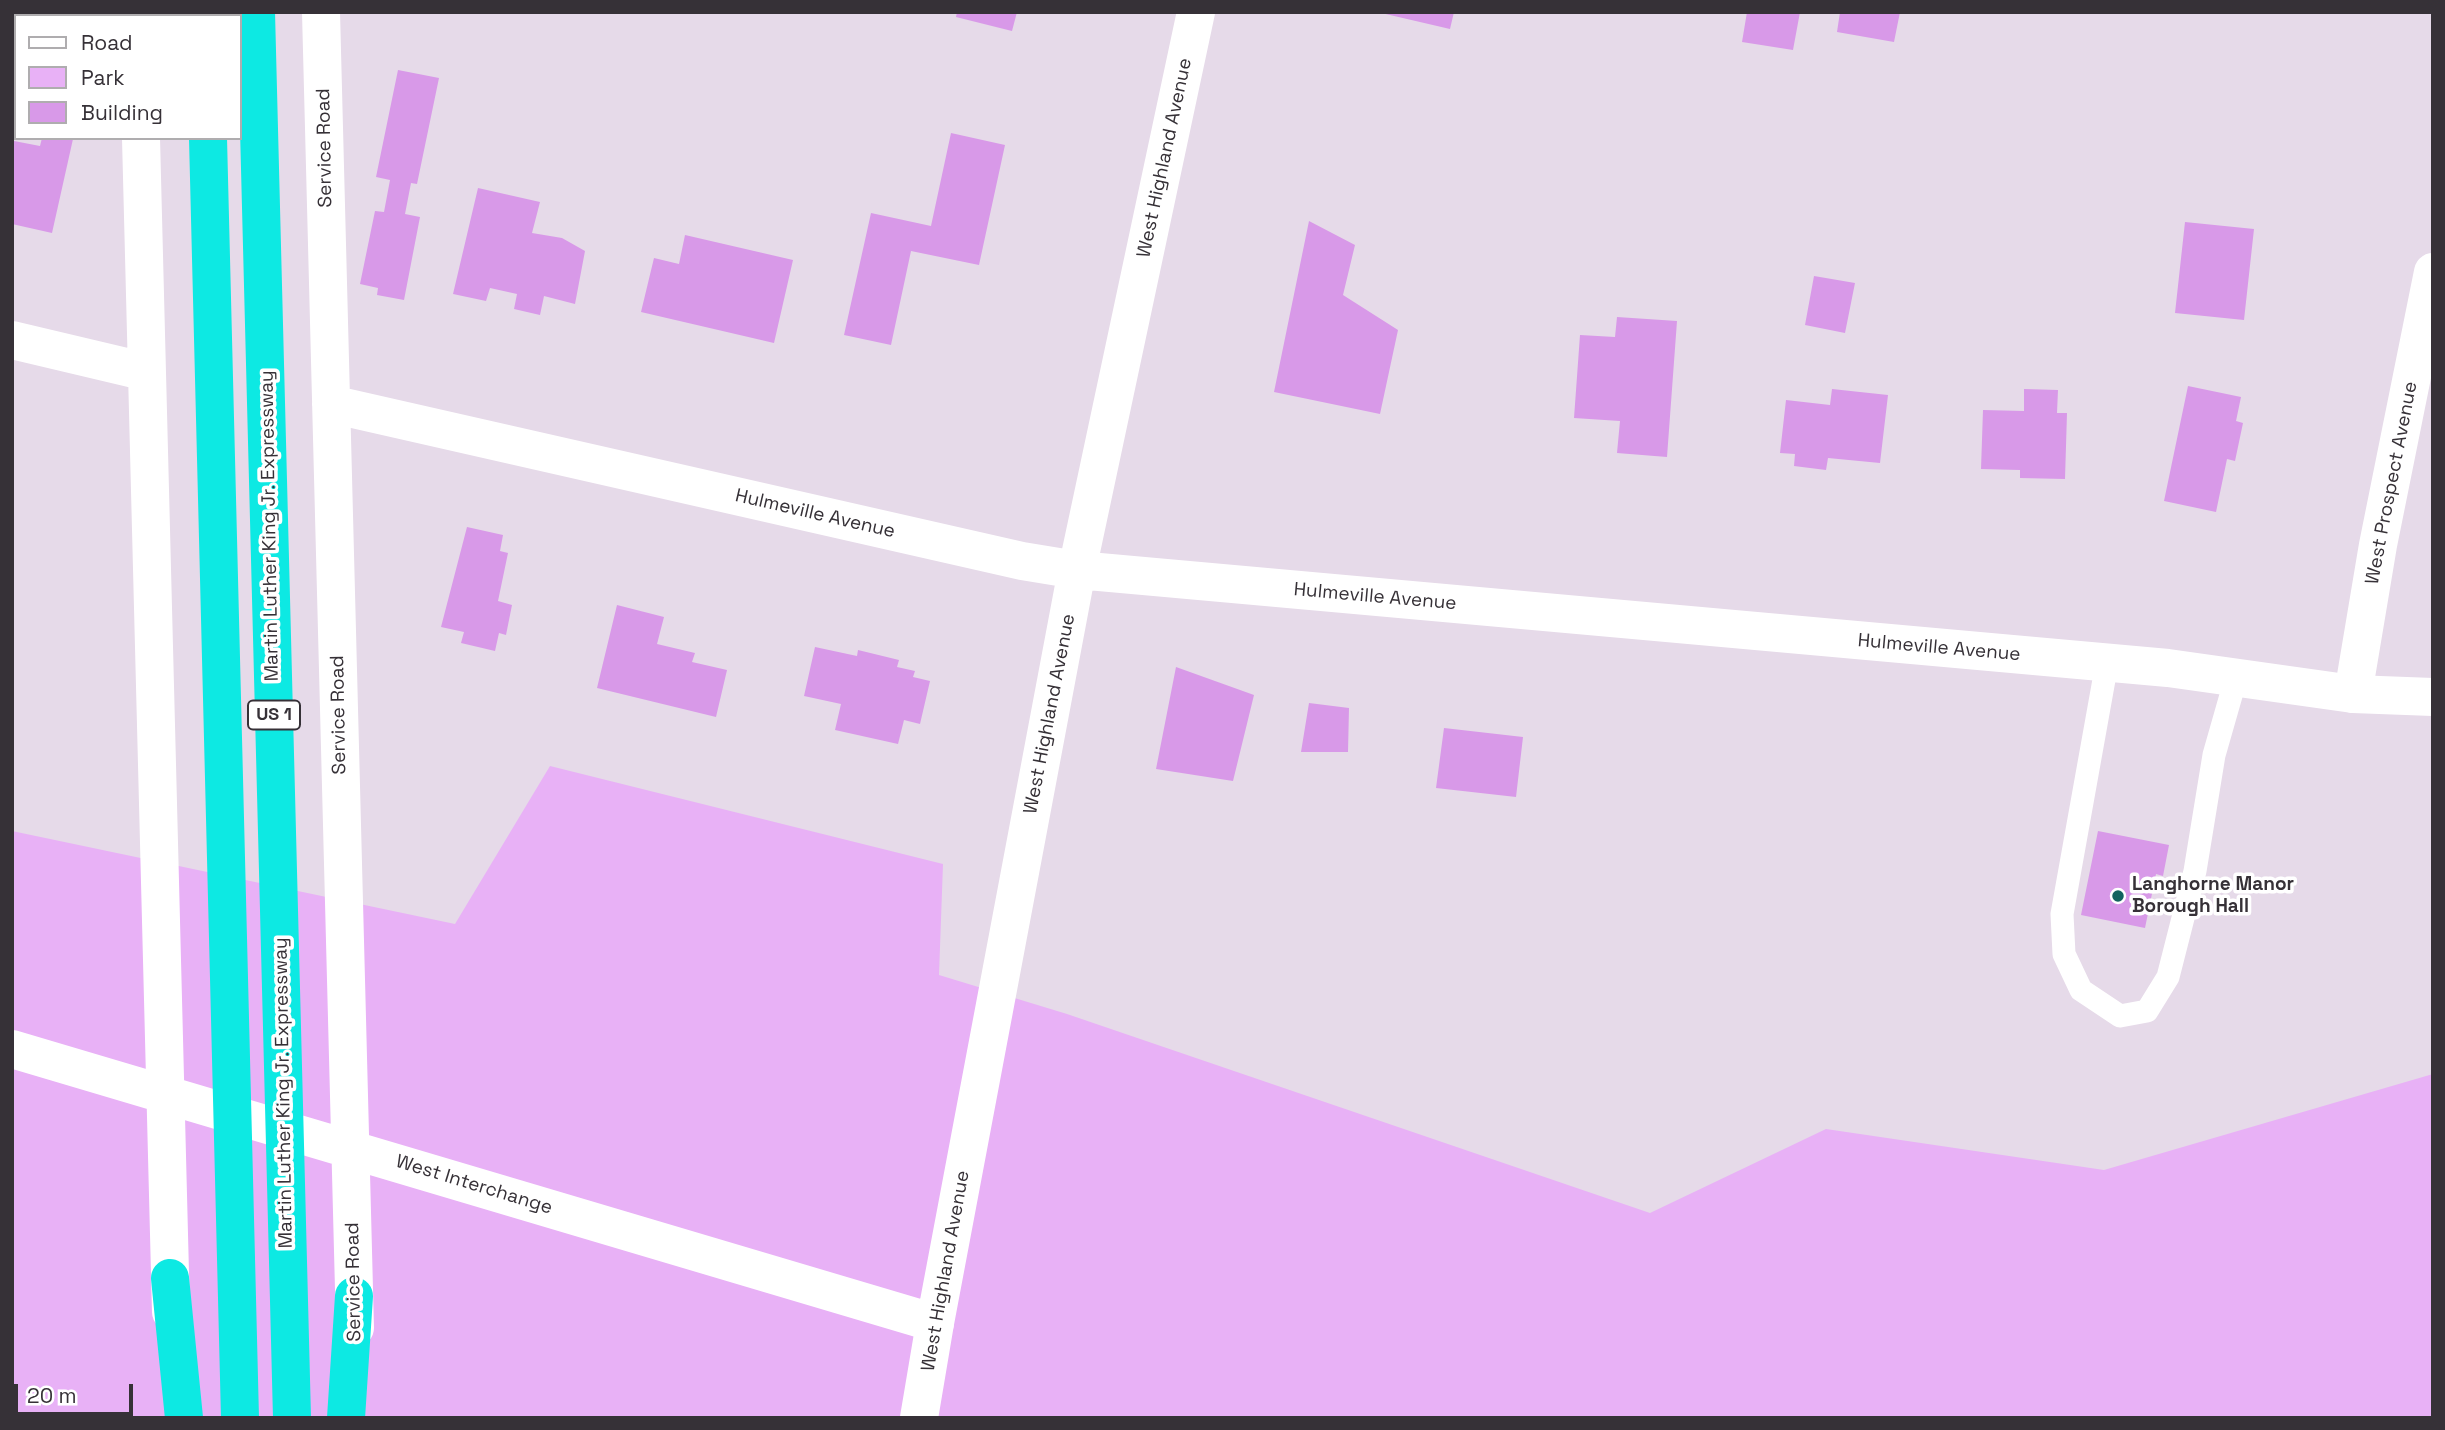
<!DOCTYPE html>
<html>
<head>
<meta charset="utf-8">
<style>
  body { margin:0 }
  #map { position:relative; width:2445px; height:1430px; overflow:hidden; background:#e6dae9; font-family:"Space Grotesk",sans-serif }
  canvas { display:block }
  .frame { position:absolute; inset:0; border:14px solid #363137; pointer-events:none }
  .legend { position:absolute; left:14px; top:14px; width:228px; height:126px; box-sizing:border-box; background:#fff; border:2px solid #afadaf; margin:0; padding:9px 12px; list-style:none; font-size:21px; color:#363137 }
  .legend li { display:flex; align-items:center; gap:14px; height:35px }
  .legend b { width:35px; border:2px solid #afadaf }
  .scale { position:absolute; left:14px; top:1384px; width:119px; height:32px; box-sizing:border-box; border:4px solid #363137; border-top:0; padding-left:9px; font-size:21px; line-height:24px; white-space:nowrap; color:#363137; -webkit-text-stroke:5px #fff; paint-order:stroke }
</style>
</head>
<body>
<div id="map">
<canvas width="2445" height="1430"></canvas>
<div class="frame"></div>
<ul class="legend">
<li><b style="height:9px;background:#fff"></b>Road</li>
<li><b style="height:19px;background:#e8b1f6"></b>Park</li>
<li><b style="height:19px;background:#d899e8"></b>Building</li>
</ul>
<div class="scale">20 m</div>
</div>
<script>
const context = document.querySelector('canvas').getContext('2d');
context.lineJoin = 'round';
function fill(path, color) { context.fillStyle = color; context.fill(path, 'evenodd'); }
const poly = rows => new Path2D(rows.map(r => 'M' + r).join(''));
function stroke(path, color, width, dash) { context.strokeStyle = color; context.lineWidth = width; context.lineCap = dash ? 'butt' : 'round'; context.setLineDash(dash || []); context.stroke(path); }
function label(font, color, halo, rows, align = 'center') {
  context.font = font + ' "Space Grotesk",sans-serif'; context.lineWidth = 7; context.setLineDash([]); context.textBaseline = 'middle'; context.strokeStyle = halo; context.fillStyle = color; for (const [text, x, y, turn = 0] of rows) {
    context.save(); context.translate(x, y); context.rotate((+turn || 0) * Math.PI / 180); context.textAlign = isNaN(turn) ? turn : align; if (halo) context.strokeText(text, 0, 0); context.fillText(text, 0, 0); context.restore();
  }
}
const green = poly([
  [550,766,943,864,939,975,1067,1014,1650,1213,1826,1129,2104,1170,2433,1074,2433,1418,12,1418,12,831,455,924]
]);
const building = poly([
  [957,12,1017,12,1012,31,956,17],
  [1377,12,1454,12,1450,29],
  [1747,12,1800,12,1793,50,1742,42],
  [1840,12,1900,12,1894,42,1837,32],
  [13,16,16,16,16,81,12,80],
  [398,70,439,78,417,184,411,183,405,214,420,217,404,300,377,295,378,288,360,284,375,211,384,212,390,180,376,177],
  [951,133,1005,145,979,265,911,251,891,345,844,335,871,213,931,226],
  [42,138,73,139,52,233,12,224,14,141,40,146],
  [478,188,540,202,532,233,562,238,585,251,575,304,544,296,540,315,514,309,517,294,490,288,486,301,453,294],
  [1309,221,1355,245,1343,295,1398,330,1380,414,1274,392],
  [2185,222,2254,229,2244,320,2175,313],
  [685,235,793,260,774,343,641,312,654,258,679,264],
  [1814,276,1855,283,1845,333,1805,325],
  [1617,317,1677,321,1667,457,1617,453,1620,421,1574,418,1580,335,1615,337],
  [2188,386,2241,397,2236,421,2243,423,2235,461,2227,459,2216,512,2164,501],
  [1832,389,1888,395,1880,463,1828,458,1826,470,1794,466,1795,454,1780,453,1786,400,1830,405],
  [2024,389,2058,390,2057,413,2067,413,2065,479,2020,478,2020,470,1981,469,1983,410,2024,411],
  [467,527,503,535,500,551,508,553,498,601,512,605,506,635,499,633,495,651,461,643,464,632,441,627],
  [617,605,664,617,657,644,695,653,692,662,727,670,716,717,597,688],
  [815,647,857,656,858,650,899,660,897,667,915,671,913,677,930,681,920,724,904,720,898,744,835,730,841,704,804,696],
  [1176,667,1254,695,1233,781,1156,769],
  [1309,703,1349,708,1348,752,1301,752],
  [1444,728,1523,737,1516,797,1436,788],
  [2098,831,2169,845,2163,876,2156,874,2145,928,2081,915]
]);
const service = poly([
  [2107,663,2062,914,2064,954,2081,990,2120,1016,2147,1011,2168,977,2195,871,2214,755,2236,678]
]);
const minor = poly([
  [1077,570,1196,12],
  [2353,694,2378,545,2433,272],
  [919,1418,935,1323]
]);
const tertiary = poly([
  [138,12,138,16],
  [321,12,355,1328],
  [141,138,171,1312],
  [12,340,147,372],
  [331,404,1022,561,1077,570,2168,668,2353,694,2433,697],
  [12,1049,935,1323,1077,570]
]);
const motorway = poly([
  [205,12,205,16],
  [256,12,292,1418],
  [208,138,240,1418],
  [170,1278,184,1418],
  [346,1418,354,1296]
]);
const markers = [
  [2118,896,7,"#12625f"]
];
const shields = [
  [274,715,52]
];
const shieldNames = [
  ["US 1",274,715]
];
const streetNames = [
  ["Service Road",325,148,-91],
  ["West Highland Avenue",1165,158,-78],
  ["West Prospect Avenue",2392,483,-79],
  ["Hulmeville Avenue",815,514,13],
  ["Martin Luther King Jr. Expressway",270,526,-91],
  ["Hulmeville Avenue",1375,597,5],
  ["Hulmeville Avenue",1939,648,5],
  ["West Highland Avenue",1050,714,-79],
  ["Service Road",339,715,-91],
  ["Martin Luther King Jr. Expressway",284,1093,-91],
  ["West Interchange",474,1185,17],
  ["West Highland Avenue",946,1271,-80],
  ["Service Road",354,1282,-91]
];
const poiNames = [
  ["Langhorne Manor",2132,885],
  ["Borough Hall",2132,907]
];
fill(green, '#e8b1f6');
fill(building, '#d899e8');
stroke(service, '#fff', 23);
stroke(minor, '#fff', 38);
stroke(tertiary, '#fff', 38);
stroke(motorway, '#0de9e3', 38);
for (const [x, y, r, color] of markers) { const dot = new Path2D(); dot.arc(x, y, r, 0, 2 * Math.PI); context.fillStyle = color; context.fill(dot); stroke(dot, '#fff', 2.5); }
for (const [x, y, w] of shields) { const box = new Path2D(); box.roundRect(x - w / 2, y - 14.5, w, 29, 5); context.fillStyle = '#fff'; context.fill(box); stroke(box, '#363137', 2); }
label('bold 18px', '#363137', null, shieldNames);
label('19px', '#363137', '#fff', streetNames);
label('bold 19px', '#363137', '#fff', poiNames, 'left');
</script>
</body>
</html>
